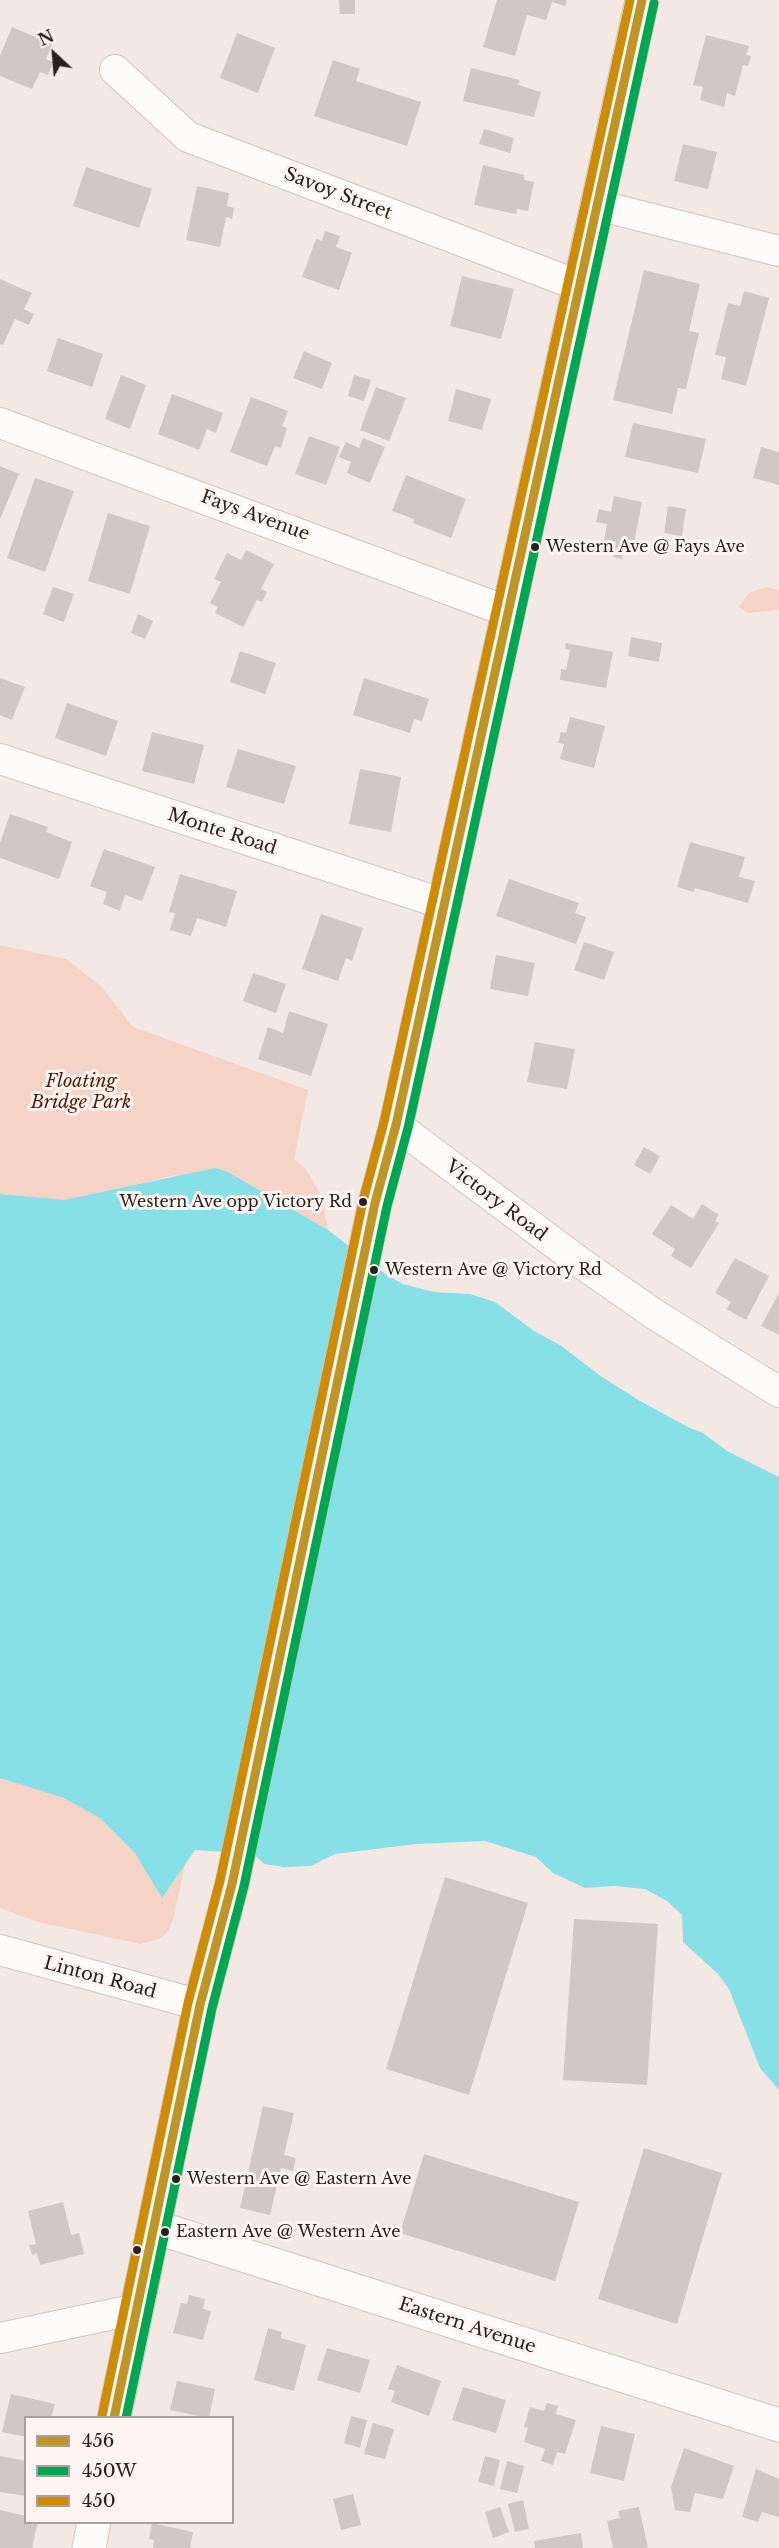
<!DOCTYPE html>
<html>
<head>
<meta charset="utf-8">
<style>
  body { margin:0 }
  #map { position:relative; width:779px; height:2548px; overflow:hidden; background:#f4e8e4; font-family:"Libre Baskerville",serif }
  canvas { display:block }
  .legend { position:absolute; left:24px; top:2416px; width:210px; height:108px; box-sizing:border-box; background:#fef5f2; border:2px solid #a9a09e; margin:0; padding:8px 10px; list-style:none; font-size:18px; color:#29211f }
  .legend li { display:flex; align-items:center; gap:12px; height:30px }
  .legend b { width:30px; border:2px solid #a9a09e }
  .north { position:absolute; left:24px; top:24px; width:60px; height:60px; -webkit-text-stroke:4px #fef5f2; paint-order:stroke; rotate:334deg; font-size:16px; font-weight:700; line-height:24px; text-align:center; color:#29211f }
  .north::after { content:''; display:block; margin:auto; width:21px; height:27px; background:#29211f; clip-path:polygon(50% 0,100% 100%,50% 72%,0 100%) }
</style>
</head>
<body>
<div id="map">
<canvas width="779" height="2548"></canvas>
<ul class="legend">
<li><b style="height:8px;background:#bf9528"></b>456</li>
<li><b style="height:8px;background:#00a651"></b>450W</li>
<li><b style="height:8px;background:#ce8b06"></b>450</li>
</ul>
<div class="north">N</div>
</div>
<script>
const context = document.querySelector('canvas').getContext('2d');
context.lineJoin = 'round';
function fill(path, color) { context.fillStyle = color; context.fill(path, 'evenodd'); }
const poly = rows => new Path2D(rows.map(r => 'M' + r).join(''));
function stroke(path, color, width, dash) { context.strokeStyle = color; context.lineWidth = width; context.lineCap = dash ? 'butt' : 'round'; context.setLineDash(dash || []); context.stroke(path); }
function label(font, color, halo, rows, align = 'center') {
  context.font = font + ' "Libre Baskerville",serif'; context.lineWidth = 6; context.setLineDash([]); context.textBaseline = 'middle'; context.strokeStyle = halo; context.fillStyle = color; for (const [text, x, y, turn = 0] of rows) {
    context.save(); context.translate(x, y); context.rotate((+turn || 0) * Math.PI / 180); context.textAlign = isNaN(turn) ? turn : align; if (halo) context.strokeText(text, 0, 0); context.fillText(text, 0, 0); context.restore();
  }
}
const green = poly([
  [766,587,779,590,779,610,748,613,739,607,749,593],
  [0,945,66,959,101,986,133,1027,308,1090,294,1159,304,1167,316,1186,322,1200,328,1230,261,1192,175,1175,100,1194,64,1200,46,1200,0,1229],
  [0,1719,192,1832,173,1920,167,1933,159,1939,140,1944,38,1922,0,1908]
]);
const water = poly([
  [215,1168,226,1171,328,1230,388,1276,403,1284,434,1292,470,1294,495,1302,534,1331,560,1345,602,1377,640,1401,688,1427,703,1433,727,1451,779,1477,779,2090,760,2068,729,1989,717,1973,683,1942,682,1915,667,1901,645,1889,615,1886,585,1888,553,1873,536,1857,485,1841,416,1844,335,1854,311,1866,284,1867,264,1864,254,1854,195,1850,162,1898,135,1853,100,1818,64,1798,0,1778,0,1194,64,1200]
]);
const building = poly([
  [339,0,355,0,355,14,340,14],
  [497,0,567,0,565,6,552,2,546,20,527,15,515,56,483,47],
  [12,27,52,44,46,59,53,62,48,75,40,72,32,89,0,76,0,56],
  [237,33,275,48,258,93,220,78],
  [706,35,749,46,746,55,751,56,748,66,743,65,735,96,727,93,724,107,700,100,703,87,693,85],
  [333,60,360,69,356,81,421,102,407,146,314,116],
  [471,68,520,80,518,85,541,92,534,117,463,101],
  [484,129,514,138,510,153,479,144],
  [683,144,717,152,708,189,674,181],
  [483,165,524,175,524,180,534,182,528,211,517,209,516,214,474,205],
  [86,167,152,189,139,228,73,206],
  [197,186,229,193,227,206,234,208,232,219,226,217,220,247,186,240],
  [325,231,340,236,336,247,352,253,339,290,302,277,316,239,322,241],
  [644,270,700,284,689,331,699,333,686,389,678,388,672,414,613,400],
  [462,276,514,289,501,339,450,326],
  [0,279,32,293,24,309,34,314,29,325,15,319,3,345,0,344],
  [744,291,769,298,746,386,721,379,726,357,715,355,728,303,740,306],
  [58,338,103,354,92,387,47,371],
  [304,351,332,363,322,389,293,378],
  [121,375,146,385,130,429,105,419],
  [354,375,371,380,364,401,348,396],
  [376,387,406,398,389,441,360,430],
  [456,389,491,399,482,430,448,421],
  [172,394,223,413,216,433,207,429,199,450,158,434],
  [251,397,288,411,282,426,287,428,281,448,275,446,267,466,230,452],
  [633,423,706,439,698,473,625,457],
  [309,436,340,447,326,485,295,474],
  [363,438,385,447,370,483,347,473,351,462,339,457,346,442,359,448],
  [761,447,779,452,779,485,753,478],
  [0,466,19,474,0,519],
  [406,475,466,499,451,538,413,523,414,519,392,511],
  [35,478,74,491,45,572,7,558],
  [614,496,642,502,633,548,625,546,622,559,613,557,616,542,604,540,607,524,596,522,599,509,611,512],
  [668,506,686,509,682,536,664,533],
  [108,513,150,526,130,594,88,581],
  [246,550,274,564,261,589,267,592,262,602,257,600,243,627,215,613,218,607,210,603,221,582,214,579,227,553,241,560],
  [53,587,74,594,64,622,43,614],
  [138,614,153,621,145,639,131,633],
  [631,637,662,643,659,662,628,656],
  [566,643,613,652,606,688,560,680,561,669,566,670,570,650,565,649],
  [240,651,276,663,265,694,230,682],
  [0,678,25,687,12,720,0,715],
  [364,678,429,699,422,721,414,719,410,733,353,715],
  [67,703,118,721,106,756,55,738],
  [570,717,605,726,594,768,560,759,564,744,558,743,561,732,566,733],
  [152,732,204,745,194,784,142,771],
  [238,749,296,766,284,804,226,787],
  [360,769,401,777,391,832,349,824],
  [10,814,48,827,46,832,72,842,59,879,0,858,0,843],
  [690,842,745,857,739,877,755,881,748,903,695,888,694,892,677,887],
  [104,849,155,867,142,901,125,895,120,911,103,904,107,892,90,886],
  [180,874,237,891,226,927,197,918,191,936,170,930,175,913,169,912],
  [509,879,579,903,575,913,586,917,576,944,496,916],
  [321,914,363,928,352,961,346,958,338,981,302,969],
  [584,942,614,952,604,980,574,970],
  [496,955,535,963,528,996,490,989],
  [253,973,286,984,276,1013,243,1001],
  [289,1011,328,1024,311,1076,258,1059,268,1027,283,1033],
  [535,1042,575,1049,567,1089,527,1082],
  [644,1147,660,1156,650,1174,634,1165],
  [702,1204,719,1215,715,1221,719,1223,691,1268,671,1256,675,1249,652,1234,671,1205,693,1219],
  [735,1258,769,1276,746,1320,726,1309,731,1302,715,1293],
  [779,1293,779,1335,761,1326],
  [445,1877,528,1903,469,2095,386,2069],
  [574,1919,658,1924,647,2085,563,2080],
  [263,2106,294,2113,284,2155,296,2158,293,2171,281,2168,270,2215,240,2208],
  [644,2148,722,2173,677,2324,598,2299],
  [424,2154,579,2202,555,2281,400,2233],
  [63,2202,71,2235,79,2233,84,2254,40,2265,37,2253,32,2255,29,2245,36,2244,28,2211],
  [189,2295,205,2299,203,2309,211,2311,203,2340,173,2333,181,2303,187,2304],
  [268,2328,282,2332,281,2338,306,2345,294,2391,254,2380],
  [327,2348,370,2360,360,2393,317,2380],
  [397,2365,441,2381,429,2416,391,2402,395,2391,388,2389],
  [177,2381,215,2389,209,2418,170,2410],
  [463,2387,506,2400,496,2433,452,2420],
  [11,2394,55,2404,51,2418,26,2418,26,2437,2,2432],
  [547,2403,558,2406,556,2414,576,2420,565,2454,557,2452,553,2465,541,2461,545,2449,524,2442,528,2428,524,2427,530,2407,544,2411],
  [351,2416,367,2420,360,2448,344,2443],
  [373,2423,394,2429,385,2459,364,2454],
  [601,2426,635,2434,624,2481,590,2473],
  [684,2448,734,2466,723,2499,695,2493,690,2512,675,2510,671,2487],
  [0,2456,26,2461,26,2496,0,2492],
  [485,2456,500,2460,494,2486,478,2482],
  [507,2461,524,2466,517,2493,500,2489],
  [756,2469,779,2479,779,2517,762,2512,758,2522,742,2517],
  [353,2494,361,2525,341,2530,333,2499],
  [523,2500,529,2529,515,2532,508,2504],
  [500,2507,509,2532,493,2538,485,2512],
  [639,2507,648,2548,613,2548,607,2521,620,2518,618,2511],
  [0,2510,26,2516,26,2522,38,2522,32,2548,0,2548],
  [152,2523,193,2532,190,2548,153,2548,154,2540,149,2539],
  [581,2533,583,2548,535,2548,534,2541]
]);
const minor = poly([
  [115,70,188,137,580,286],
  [597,205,779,251],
  [0,423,509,612],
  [0,759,444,904],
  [396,1125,581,1263,654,1314,779,1392],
  [0,1950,200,2005],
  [0,2338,137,2309]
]);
const major = poly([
  [155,2227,779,2425],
  [114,2418,200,2005,232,1884,375,1203,396,1125,642,0],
  [89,2548,94,2522]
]);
const bus1 = poly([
  [114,2418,200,2005,232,1884,375,1203,396,1125,642,0]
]);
const bus2 = poly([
  [126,2418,212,2008,244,1886,387,1206,408,1128,654,3]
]);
const bus3 = poly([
  [102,2416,188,2003,220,1881,363,1201,384,1122,630,0]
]);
const markers = [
  [535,547,5,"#29211f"],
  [363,1202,5,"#29211f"],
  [374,1270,5,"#29211f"],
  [176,2179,5,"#29211f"],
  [165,2232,5,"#29211f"],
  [137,2250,5,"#29211f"]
];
const busNames = [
  ["Western Ave @ Fays Ave",546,547],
  ["Western Ave opp Victory Rd",352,1202,"right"],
  ["Western Ave @ Victory Rd",385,1270],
  ["Western Ave @ Eastern Ave",187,2179],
  ["Eastern Ave @ Western Ave",176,2232]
];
const streetNames = [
  ["Savoy Street",338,194,21],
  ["Fays Avenue",255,516,20],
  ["Monte Road",222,832,18],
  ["Victory Road",496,1201,37],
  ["Linton Road",100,1978,15],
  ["Eastern Avenue",467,2326,18]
];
const parkNames = [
  ["Floating",81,1082],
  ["Bridge Park",81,1103]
];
fill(green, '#f5d4c7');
fill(water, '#86e0e5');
fill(building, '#d1c8c4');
stroke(minor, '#cfc5c2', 32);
stroke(major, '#cfc5c2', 35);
stroke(minor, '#fdfcfb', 30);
stroke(major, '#fdfcfb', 33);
stroke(bus1, '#bf9528', 9);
stroke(bus2, '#00a651', 9);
stroke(bus3, '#ce8b06', 9);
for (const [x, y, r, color] of markers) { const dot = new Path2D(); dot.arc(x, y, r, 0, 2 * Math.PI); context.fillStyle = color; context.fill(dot); stroke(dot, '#fef5f2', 2); }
label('16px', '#29211f', '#fef5f2', busNames, 'left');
label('18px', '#29211f', '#fef5f2', streetNames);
label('italic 18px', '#521c05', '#fef5f2', parkNames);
</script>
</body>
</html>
